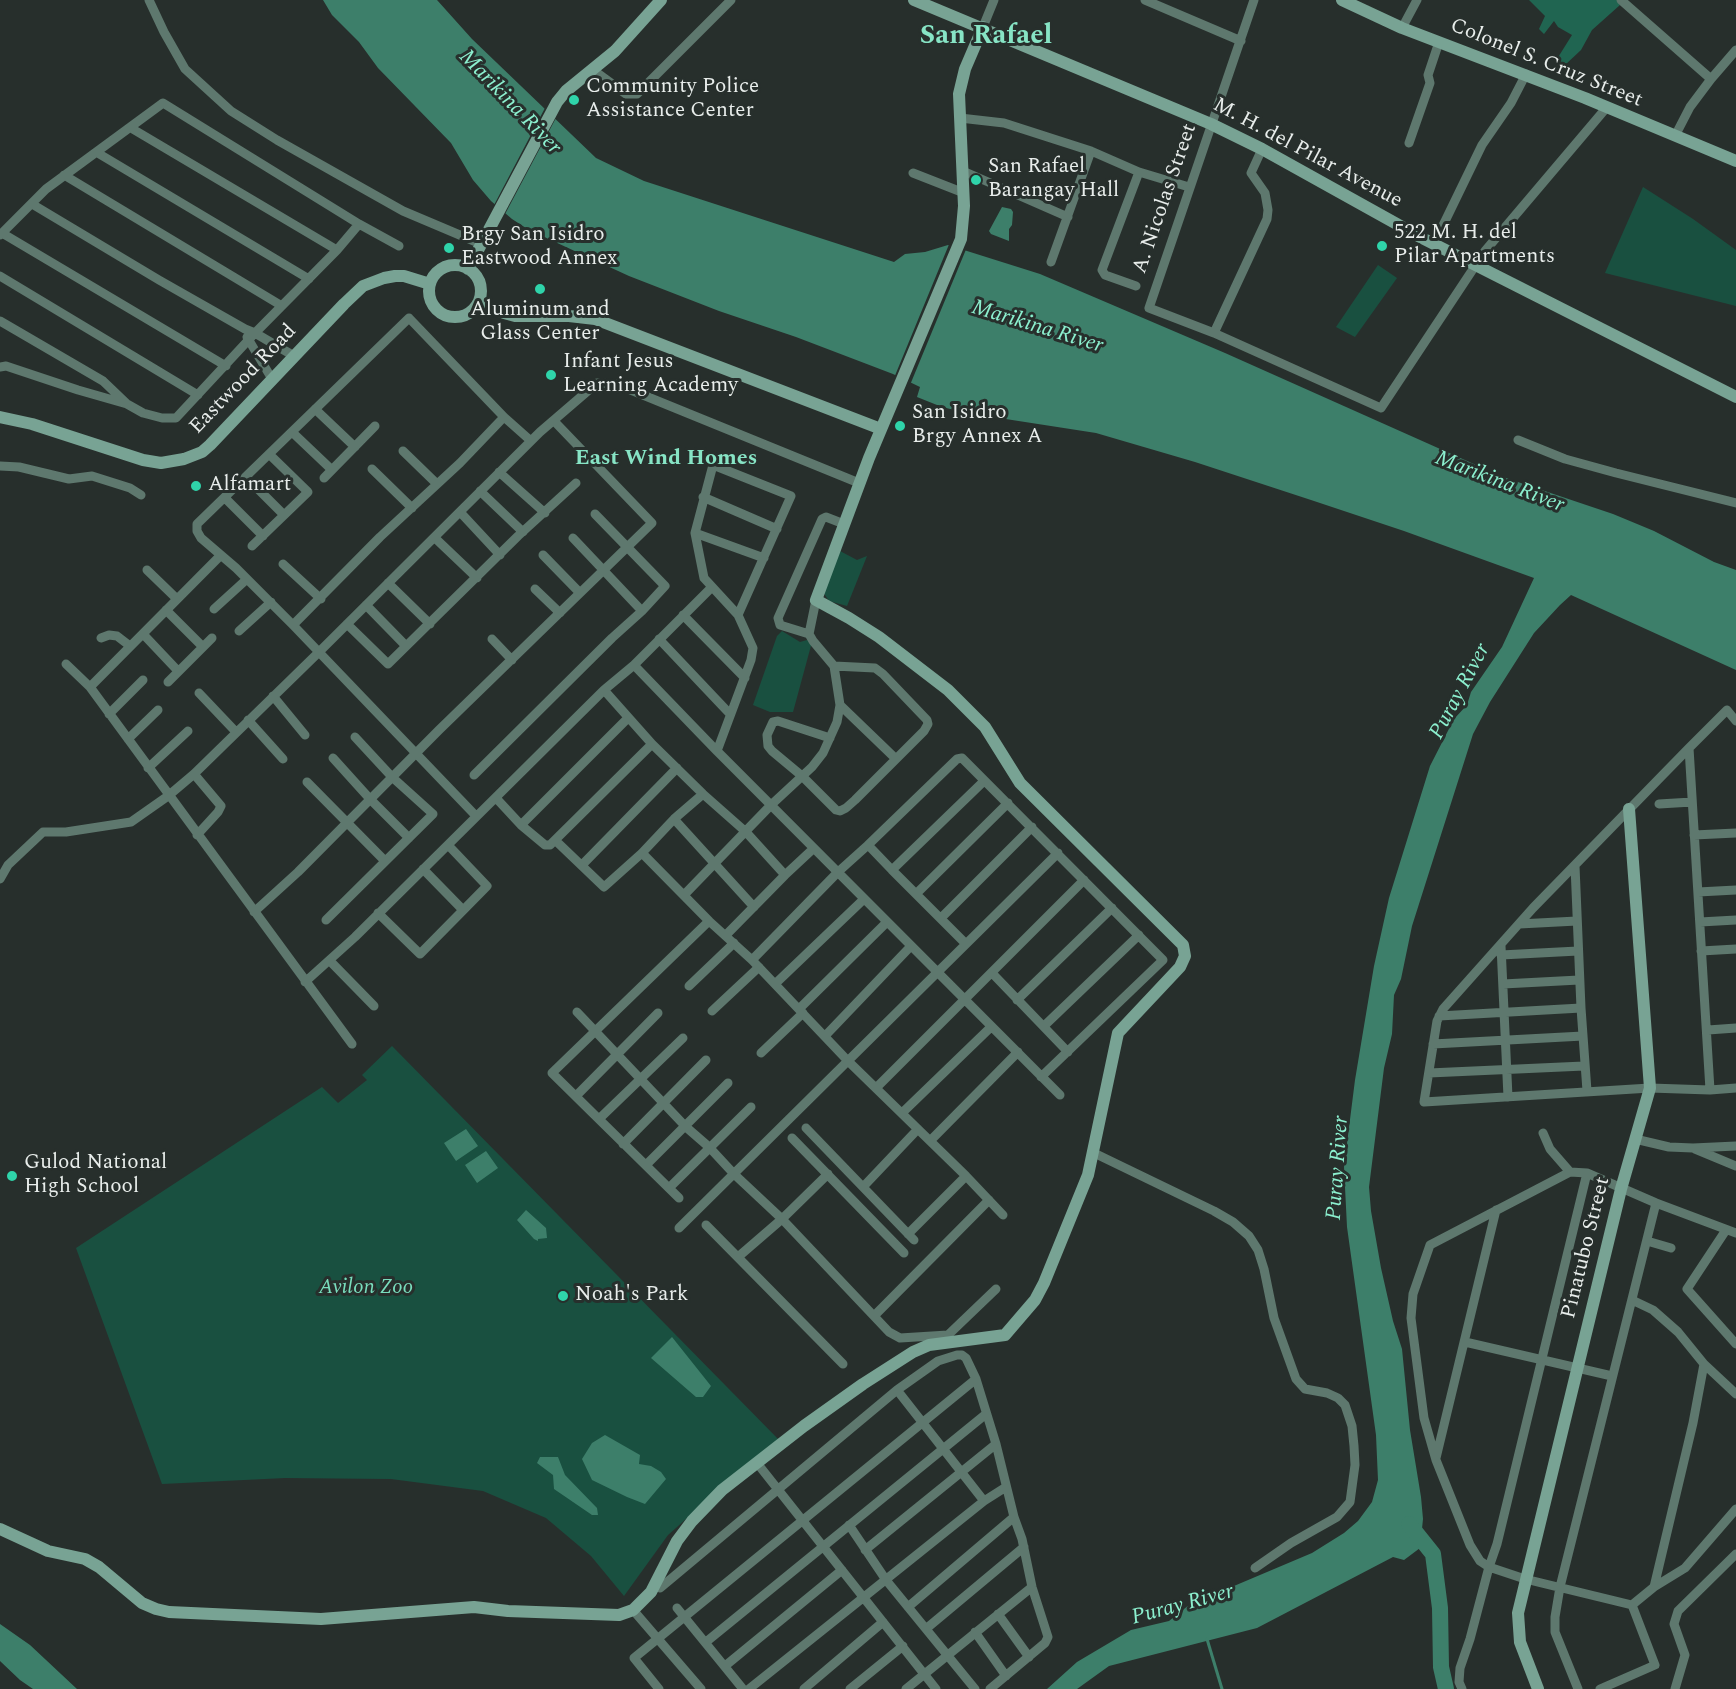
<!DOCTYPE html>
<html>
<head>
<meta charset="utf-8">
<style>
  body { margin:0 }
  canvas { display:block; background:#272f2c }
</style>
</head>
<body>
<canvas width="1736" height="1689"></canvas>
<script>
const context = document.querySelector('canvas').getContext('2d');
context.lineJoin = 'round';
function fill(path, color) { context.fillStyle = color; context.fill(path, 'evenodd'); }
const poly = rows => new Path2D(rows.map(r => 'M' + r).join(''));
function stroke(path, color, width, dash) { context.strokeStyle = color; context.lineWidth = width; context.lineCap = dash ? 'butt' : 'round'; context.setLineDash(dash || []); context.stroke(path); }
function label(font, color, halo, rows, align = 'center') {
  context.font = font + ' Spectral,serif'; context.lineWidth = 6; context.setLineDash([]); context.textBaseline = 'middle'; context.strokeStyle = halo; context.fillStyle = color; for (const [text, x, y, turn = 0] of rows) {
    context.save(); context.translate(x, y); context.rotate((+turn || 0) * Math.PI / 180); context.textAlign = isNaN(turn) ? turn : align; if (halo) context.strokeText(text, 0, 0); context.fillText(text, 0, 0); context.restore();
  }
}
const green = poly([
  [1643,187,1693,219,1736,250,1736,306,1605,273],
  [1378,265,1397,278,1355,337,1336,327],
  [840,551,857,560,867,556,847,606,829,601,823,592],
  [782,631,800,642,807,640,812,642,793,712,770,712,753,705,777,636],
  [392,1046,781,1442,722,1487,668,1535,624,1596,591,1556,546,1518,483,1491,391,1479,285,1478,162,1484,76,1248,322,1087,338,1103,367,1080,362,1075]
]);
const forest = poly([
  [1529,0,1617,0,1620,5,1592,30,1581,50,1565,65,1557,59,1572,35,1558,27,1554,21,1544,34,1539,29,1545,16]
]);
const water = poly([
  [323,0,437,0,472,39,596,158,644,181,894,262,905,254,925,252,948,245,1040,274,1225,353,1503,477,1613,514,1654,531,1714,562,1736,570,1736,670,1571,595,1560,605,1534,633,1490,702,1473,734,1412,926,1401,979,1394,995,1392,1034,1384,1068,1369,1187,1371,1211,1381,1268,1393,1321,1402,1349,1410,1430,1421,1497,1423,1519,1420,1548,1404,1560,1393,1557,1257,1628,1109,1666,1077,1689,1047,1689,1077,1662,1131,1630,1169,1621,1189,1605,1312,1553,1344,1533,1358,1521,1372,1502,1378,1480,1376,1435,1347,1227,1344,1167,1355,1080,1374,966,1389,898,1430,766,1454,719,1467,705,1471,692,1502,647,1534,578,1404,531,1311,500,1195,462,1096,433,967,413,942,407,917,397,920,387,893,374,796,337,719,311,629,276,529,230,512,219,491,201,473,180,451,143,378,68,359,42,332,15],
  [1002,207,1011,209,1013,212,1012,225,1009,229,1009,241,991,234,989,231],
  [466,1129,478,1146,456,1161,444,1143],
  [486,1151,498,1168,477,1183,465,1165],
  [526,1210,546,1228,547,1238,538,1239,538,1241,534,1239,517,1220],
  [672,1337,711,1386,703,1397,696,1397,651,1358],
  [605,1435,640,1455,639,1464,651,1466,661,1472,666,1479,645,1504,627,1497,592,1480,582,1459,592,1443],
  [540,1457,558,1457,565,1475,597,1508,598,1515,592,1515,554,1489,553,1475,537,1463],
  [0,1624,30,1645,77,1689,33,1689,20,1680,0,1661]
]);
const pier = poly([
  [546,106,557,116,504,216,493,207],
  [950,242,967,247,910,385,894,378]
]);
const stream = poly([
  [1207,1639,1222,1689]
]);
const river = poly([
  [1409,1524,1433,1554,1440,1608,1441,1667,1446,1689]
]);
const street = poly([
  [149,0,164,32,185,69,231,111,277,140,403,211,481,244],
  [1145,0,1241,41],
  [1254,0,1149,308,1214,333,1381,408,1485,251,1607,107],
  [1621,0,1711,79],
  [983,27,994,0],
  [1402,28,1417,0],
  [593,70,626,94,637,94,731,0],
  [960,118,1004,123,1091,151,1139,172,1189,187],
  [131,128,337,250],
  [1675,136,1690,107,1711,79,1736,50],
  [1409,143,1430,83,1428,75,1439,42],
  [96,152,309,279],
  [963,171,1068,217],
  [913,173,964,193],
  [64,175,282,306],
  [32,204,159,280,245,329,255,333,294,356],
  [2,233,226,366],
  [0,235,46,189,163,103,359,224],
  [1434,244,1482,145,1511,103,1526,74],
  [1051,262,1091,151],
  [0,276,198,395],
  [1136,286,1105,275,1102,270,1139,172],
  [0,321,103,381,126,403],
  [1214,333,1267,219,1268,210,1265,193,1251,173,1262,149],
  [247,337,272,379],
  [0,367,6,366,78,390,127,404,143,413,162,418,176,418,255,333,337,250,359,224,399,246],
  [315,409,355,447],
  [292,432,332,470],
  [1518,440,1565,459,1616,473,1736,503],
  [403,451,437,484],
  [713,465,791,496,738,615,704,578,695,533,713,465],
  [0,466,19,467,69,479,92,476,130,488,141,495],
  [372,469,412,508],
  [499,472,545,513],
  [246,477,284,515],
  [324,478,375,426],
  [480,491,523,532],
  [703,497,777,529],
  [225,498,263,536],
  [460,512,500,555],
  [695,533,764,558],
  [435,538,477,578],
  [573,538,642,611],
  [252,546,308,492,269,454],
  [543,555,580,593],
  [283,564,321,599],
  [147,570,177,599],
  [388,583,430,624],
  [712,587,634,665,717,751],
  [535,589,560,613],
  [366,605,406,646],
  [214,609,247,579],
  [166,610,203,647],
  [683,615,745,678],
  [738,615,753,648,751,660,717,751,1060,1095],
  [347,624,388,664,518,536,576,483],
  [293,625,380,537,460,463,504,417],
  [239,631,271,602],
  [143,634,178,671],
  [809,634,780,625,778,618,822,519,826,517,844,524],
  [101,638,109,635,117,636,130,646],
  [492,639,512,660],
  [659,639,730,714],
  [66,664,90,687,352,1044],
  [168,682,212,638],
  [90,687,221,555],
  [604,690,652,744,703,794,746,832,785,875],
  [199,693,236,732],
  [273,696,305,735],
  [840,705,895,758],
  [109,714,143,680],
  [248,720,283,759],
  [1736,721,1727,710,1689,748,1533,908,1443,1009,1437,1021,1424,1102,1650,1088,1710,1090,1736,1088],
  [830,738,778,721,773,722,767,735,768,746,772,751,802,776,836,810,840,811,846,808,855,800,924,731,928,724,927,720,883,674,875,668,834,666],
  [128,739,158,710],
  [1689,748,1710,1090],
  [333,758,370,799,409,838],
  [148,768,188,731],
  [194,774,221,806,218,812,197,835],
  [474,775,612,638,642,611,665,586,595,514],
  [984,781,892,870,868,845,957,759,962,758,1163,960,1041,1077],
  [307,782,385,861],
  [703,794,674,819,642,853,709,921,752,960,848,1061,966,1176,1003,1215],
  [496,798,521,825,545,845,550,845,652,744],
  [1659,804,1692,802],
  [476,816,293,625,236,568,201,538,197,531,197,524,409,318,504,417,531,441],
  [674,819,754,907],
  [521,825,628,718],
  [1694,835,1736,833],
  [556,841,604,887,642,853],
  [582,865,677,768],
  [1575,866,1581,1008,1587,1091],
  [423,869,463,910],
  [892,870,966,944],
  [0,879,8,865,43,832,66,832,131,822,168,796,194,774,319,652,540,432,597,383,616,384,859,483],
  [1698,892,1736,890],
  [916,894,1008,803],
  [684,895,771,805,812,767,823,753,837,722,840,705,834,666,813,641,809,634,816,600],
  [254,912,298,872,439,730,652,523,554,421],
  [378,913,420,954,487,886,448,845],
  [941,918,1032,827],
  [326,920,433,814,392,777,355,737],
  [1700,922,1736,920],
  [1519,924,1577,921],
  [726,935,785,875,814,848],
  [1501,946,1508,1097],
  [1701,951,1736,949],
  [1501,955,1578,951],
  [752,960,838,872,868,845],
  [330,961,374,1006],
  [992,973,1068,1052],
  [305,982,355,937,604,690,634,665],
  [775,984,864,899],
  [1503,984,1579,980],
  [689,986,734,943],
  [1017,1000,1112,908],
  [799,1009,887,922],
  [712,1011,759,967],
  [577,1012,686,1127,709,1147,734,1174,782,1219,889,1332,900,1338,948,1335,996,1289],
  [1439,1016,1581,1008],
  [1044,1026,1139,935],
  [1708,1030,1736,1028],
  [825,1036,911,946],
  [1433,1044,1583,1036],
  [761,1053,803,1013],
  [1429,1073,1584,1066],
  [876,1088,1084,880],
  [576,1096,658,1013],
  [902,1113,991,1027],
  [599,1119,683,1038],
  [806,1128,914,1240],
  [1543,1133,1550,1149,1570,1172],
  [792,1138,904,1253],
  [1635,1139,1669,1147,1693,1148,1736,1146],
  [930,1141,1018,1052],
  [623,1144,706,1060],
  [1695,1149,1736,1166],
  [1094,1153,1214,1211,1233,1222,1249,1236,1258,1250,1264,1269,1274,1318,1296,1379,1305,1389,1327,1393,1338,1398,1345,1405,1352,1426,1354,1446,1355,1465,1350,1502,1337,1517,1291,1543,1255,1568],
  [646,1165,728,1083],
  [863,1187,918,1129],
  [669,1188,751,1107],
  [679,1198,552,1073,709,921],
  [706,1225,843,1364],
  [679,1228,1058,853],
  [1726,1230,1687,1289,1736,1344],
  [908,1234,966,1176],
  [1647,1241,1671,1248],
  [738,1257,782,1219,828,1174],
  [1632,1300,1653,1310,1678,1332,1704,1364,1736,1394],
  [874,1316,989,1200],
  [1465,1342,1612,1376],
  [897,1390,984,1501],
  [1436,1458,1496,1210],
  [757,1463,936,1689],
  [849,1525,886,1580,975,1689],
  [865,1550,996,1444],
  [1654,1587,1693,1423,1704,1364],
  [660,1588,897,1390,938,1361,957,1355,962,1355,966,1358,976,1379,996,1444,1014,1517,1022,1539,1032,1587,1048,1637,1045,1643,990,1689],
  [1632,1605,1525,1579,1489,1567,1480,1561,1470,1545,1436,1460,1424,1418,1411,1318,1413,1294,1430,1245,1570,1172,1587,1173,1656,1203,1736,1233],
  [908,1607,1014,1517],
  [677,1608,743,1689],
  [633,1610,701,1689],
  [998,1614,1029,1657],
  [927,1628,1024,1547],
  [975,1632,1006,1676],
  [706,1642,986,1414],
  [725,1666,842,1570],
  [659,1689,634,1658,976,1379],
  [749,1689,984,1501,1006,1487],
  [804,1689,883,1622],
  [850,1689,903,1646],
  [906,1689,1032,1587],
  [1462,1689,1459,1682,1460,1668,1470,1639,1489,1567,1497,1544,1587,1173],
  [1578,1689,1555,1632,1555,1617,1560,1587,1656,1203],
  [1600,1689,1655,1665,1632,1605,1654,1587,1685,1568,1736,1509],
  [1675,1689,1685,1655,1674,1624,1678,1611,1736,1554]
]);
const secondary = poly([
  [914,0,1211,124,1262,149,1422,238,1736,397],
  [1342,0,1402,28,1585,98,1736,161],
  '429 291a26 26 0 1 1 52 0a26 26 0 1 1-52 0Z',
  [468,269,557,102,566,91,615,51,661,0],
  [478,303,504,313,515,316,569,316,595,319,881,429],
  [0,417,32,424,143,460,161,463,184,459,202,452,210,445,344,304,363,286,384,278,395,276,404,276,430,284],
  [0,1529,48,1551,85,1559,99,1567,142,1603,156,1609,169,1612,321,1619,474,1607,508,1611,619,1615,633,1610,651,1592,677,1541,692,1521,722,1490,804,1426,863,1384,913,1352,929,1345,1005,1335,1035,1300,1044,1283,1088,1175,1118,1033,1180,967,1185,956,1183,945,1020,783,985,727,948,690,879,637,849,618,816,600,869,458,961,239,964,206,959,94,965,69,983,27],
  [1538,1689,1520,1642,1518,1613,1621,1189,1650,1088,1629,809]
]);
const markers = [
  [574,100,6,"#2fd4aa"],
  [976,180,6,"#2fd4aa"],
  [1382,246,6,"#2fd4aa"],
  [449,248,6,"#2fd4aa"],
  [540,289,6,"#2fd4aa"],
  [551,375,6,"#2fd4aa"],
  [900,426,6,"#2fd4aa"],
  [196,486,6,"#2fd4aa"],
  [12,1176,6,"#2fd4aa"],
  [563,1296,6,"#2fd4aa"]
];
const streetNames = [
  ["Colonel S. Cruz Street",1546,64,22],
  ["M. H. del Pilar Avenue",1307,154,28],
  ["A. Nicolas Street",1166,199,-71],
  ["Eastwood Road",244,380,-46],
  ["Pinatubo Street",1587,1248,-76]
];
const poiNames = [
  ["Community Police",586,88],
  ["Assistance Center",586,112],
  ["San Rafael",988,168],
  ["Barangay Hall",988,192],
  ["522 M. H. del",1394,234],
  ["Pilar Apartments",1394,258],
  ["Brgy San Isidro",461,236],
  ["Eastwood Annex",461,260],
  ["Aluminum and",540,311,"center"],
  ["Glass Center",540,335,"center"],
  ["Infant Jesus",563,363],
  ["Learning Academy",563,387],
  ["San Isidro",912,414],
  ["Brgy Annex A",912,438],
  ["Alfamart",208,486],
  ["Gulod National",24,1164],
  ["High School",24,1188],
  ["Noah's Park",575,1296]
];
const parkNames = [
  ["Avilon Zoo",366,1289]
];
const waterNames = [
  ["Marikina River",509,103,46],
  ["Marikina River",1037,328,17],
  ["Marikina River",1499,483,21],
  ["Puray River",1461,692,-62],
  ["Puray River",1339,1168,-86],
  ["Puray River",1183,1606,-15]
];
const neighbourhoodNames = [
  ["East Wind Homes",666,460]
];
const districtNames = [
  ["San Rafael",986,38]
];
fill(green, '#195040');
fill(forest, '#206551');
fill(water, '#3d7f6a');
fill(pier, '#272f2c');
stroke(stream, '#3d7f6a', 3);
stroke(river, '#3d7f6a', 16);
stroke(street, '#5e786e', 9);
stroke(secondary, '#78a394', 12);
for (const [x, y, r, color] of markers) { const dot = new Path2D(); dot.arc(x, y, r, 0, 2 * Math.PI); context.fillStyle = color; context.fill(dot); stroke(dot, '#272f2c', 2); }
label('21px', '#e8edeb', '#272f2c', streetNames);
label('21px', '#e8edeb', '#272f2c', poiNames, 'left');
label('italic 21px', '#79ddbd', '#272f2c', parkNames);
label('italic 22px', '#8cf0cf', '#272f2c', waterNames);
label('bold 22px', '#87e4c5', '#272f2c', neighbourhoodNames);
label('bold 27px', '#87e4c5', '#272f2c', districtNames);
</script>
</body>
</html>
